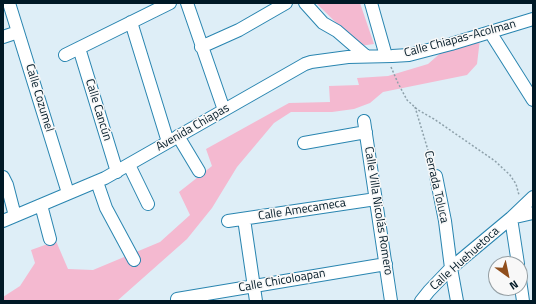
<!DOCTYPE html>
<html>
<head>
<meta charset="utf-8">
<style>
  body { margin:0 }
  #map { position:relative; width:536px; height:304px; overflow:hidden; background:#deeef7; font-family:"Titillium Web",sans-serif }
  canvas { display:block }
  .frame { position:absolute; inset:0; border:4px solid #001926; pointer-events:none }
  .north { position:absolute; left:488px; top:256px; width:40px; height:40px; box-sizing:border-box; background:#f8f8f8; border:1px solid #959fa4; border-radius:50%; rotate:147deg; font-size:11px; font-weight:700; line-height:16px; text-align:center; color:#001926 }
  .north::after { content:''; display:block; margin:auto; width:14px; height:18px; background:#904e1c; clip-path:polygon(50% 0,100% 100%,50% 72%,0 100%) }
</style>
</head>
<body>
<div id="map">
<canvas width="536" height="304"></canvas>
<div class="frame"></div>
<div class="north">N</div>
</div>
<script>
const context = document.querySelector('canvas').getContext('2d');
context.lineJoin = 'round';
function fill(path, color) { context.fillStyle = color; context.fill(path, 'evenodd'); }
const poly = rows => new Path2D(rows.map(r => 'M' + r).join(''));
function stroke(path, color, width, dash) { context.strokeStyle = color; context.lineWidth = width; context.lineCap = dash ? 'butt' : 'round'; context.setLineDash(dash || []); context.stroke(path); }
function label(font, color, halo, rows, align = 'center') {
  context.font = font + ' "Titillium Web",sans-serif'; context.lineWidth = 3; context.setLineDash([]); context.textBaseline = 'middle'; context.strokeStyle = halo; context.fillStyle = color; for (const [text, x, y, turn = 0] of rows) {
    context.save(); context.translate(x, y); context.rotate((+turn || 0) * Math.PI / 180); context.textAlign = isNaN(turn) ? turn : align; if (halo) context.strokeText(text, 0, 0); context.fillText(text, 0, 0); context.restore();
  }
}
const green = poly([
  [316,3,360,3,374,44,360,46],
  [480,39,477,64,467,75,383,92,370,103,354,109,332,112,291,112,274,123,237,167,212,208,187,239,117,301,3,301,3,297,20,286,35,263,31,250,56,241,68,269,93,270,160,242,190,215,179,192,212,166,206,149,289,103,330,102,329,86,359,85,357,78,388,76,428,64,444,50]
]);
const path = poly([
  [391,67,398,83,407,100,418,110,434,119,495,161,510,175,516,184,519,195],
  [415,107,433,167]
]);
const minor = poly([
  [9,3,68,193],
  [187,3,224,110],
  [305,3,323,23,337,31,366,56],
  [371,3,386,56],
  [131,22,168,142],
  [490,32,533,100],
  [3,37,18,32],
  [201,47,239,30,286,3],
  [79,48,117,172],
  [65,55,170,3],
  [364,121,391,301],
  [178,136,199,171],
  [304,143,366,132],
  [129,165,148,204],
  [436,176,445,221,451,268,457,301],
  [3,177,7,185,15,216],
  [97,182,106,208,134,260],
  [41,205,50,239],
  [244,219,256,301],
  [3,221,105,178,305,64,311,62,348,57,392,56,409,55,451,44,533,19],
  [228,221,376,199],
  [518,264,511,218,533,213],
  [520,280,523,301],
  [177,299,386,264],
  [421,301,429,291,451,268,511,218,533,197]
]);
const streetNames = [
  ["Calle Chiapas-Acolman",460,39,-15],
  ["Calle Cozumel",39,98,73],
  ["Calle Cancún",98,110,73],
  ["Avenida Chiapas",193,128,-30],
  ["Cerrada Toluca",436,187,77],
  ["Calle Amecameca",302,210,-9],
  ["Calle Villa Nicolás Romero",378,211,81],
  ["Calle Huehuetoca",465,259,-42],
  ["Calle Chicoloapan",282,281,-10]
];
fill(green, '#f4b9d0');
stroke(minor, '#2985b0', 14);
stroke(path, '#8da0aa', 1.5, [2, 2]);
stroke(minor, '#fff', 12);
label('12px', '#001926', '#f8f8f8', streetNames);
</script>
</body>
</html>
